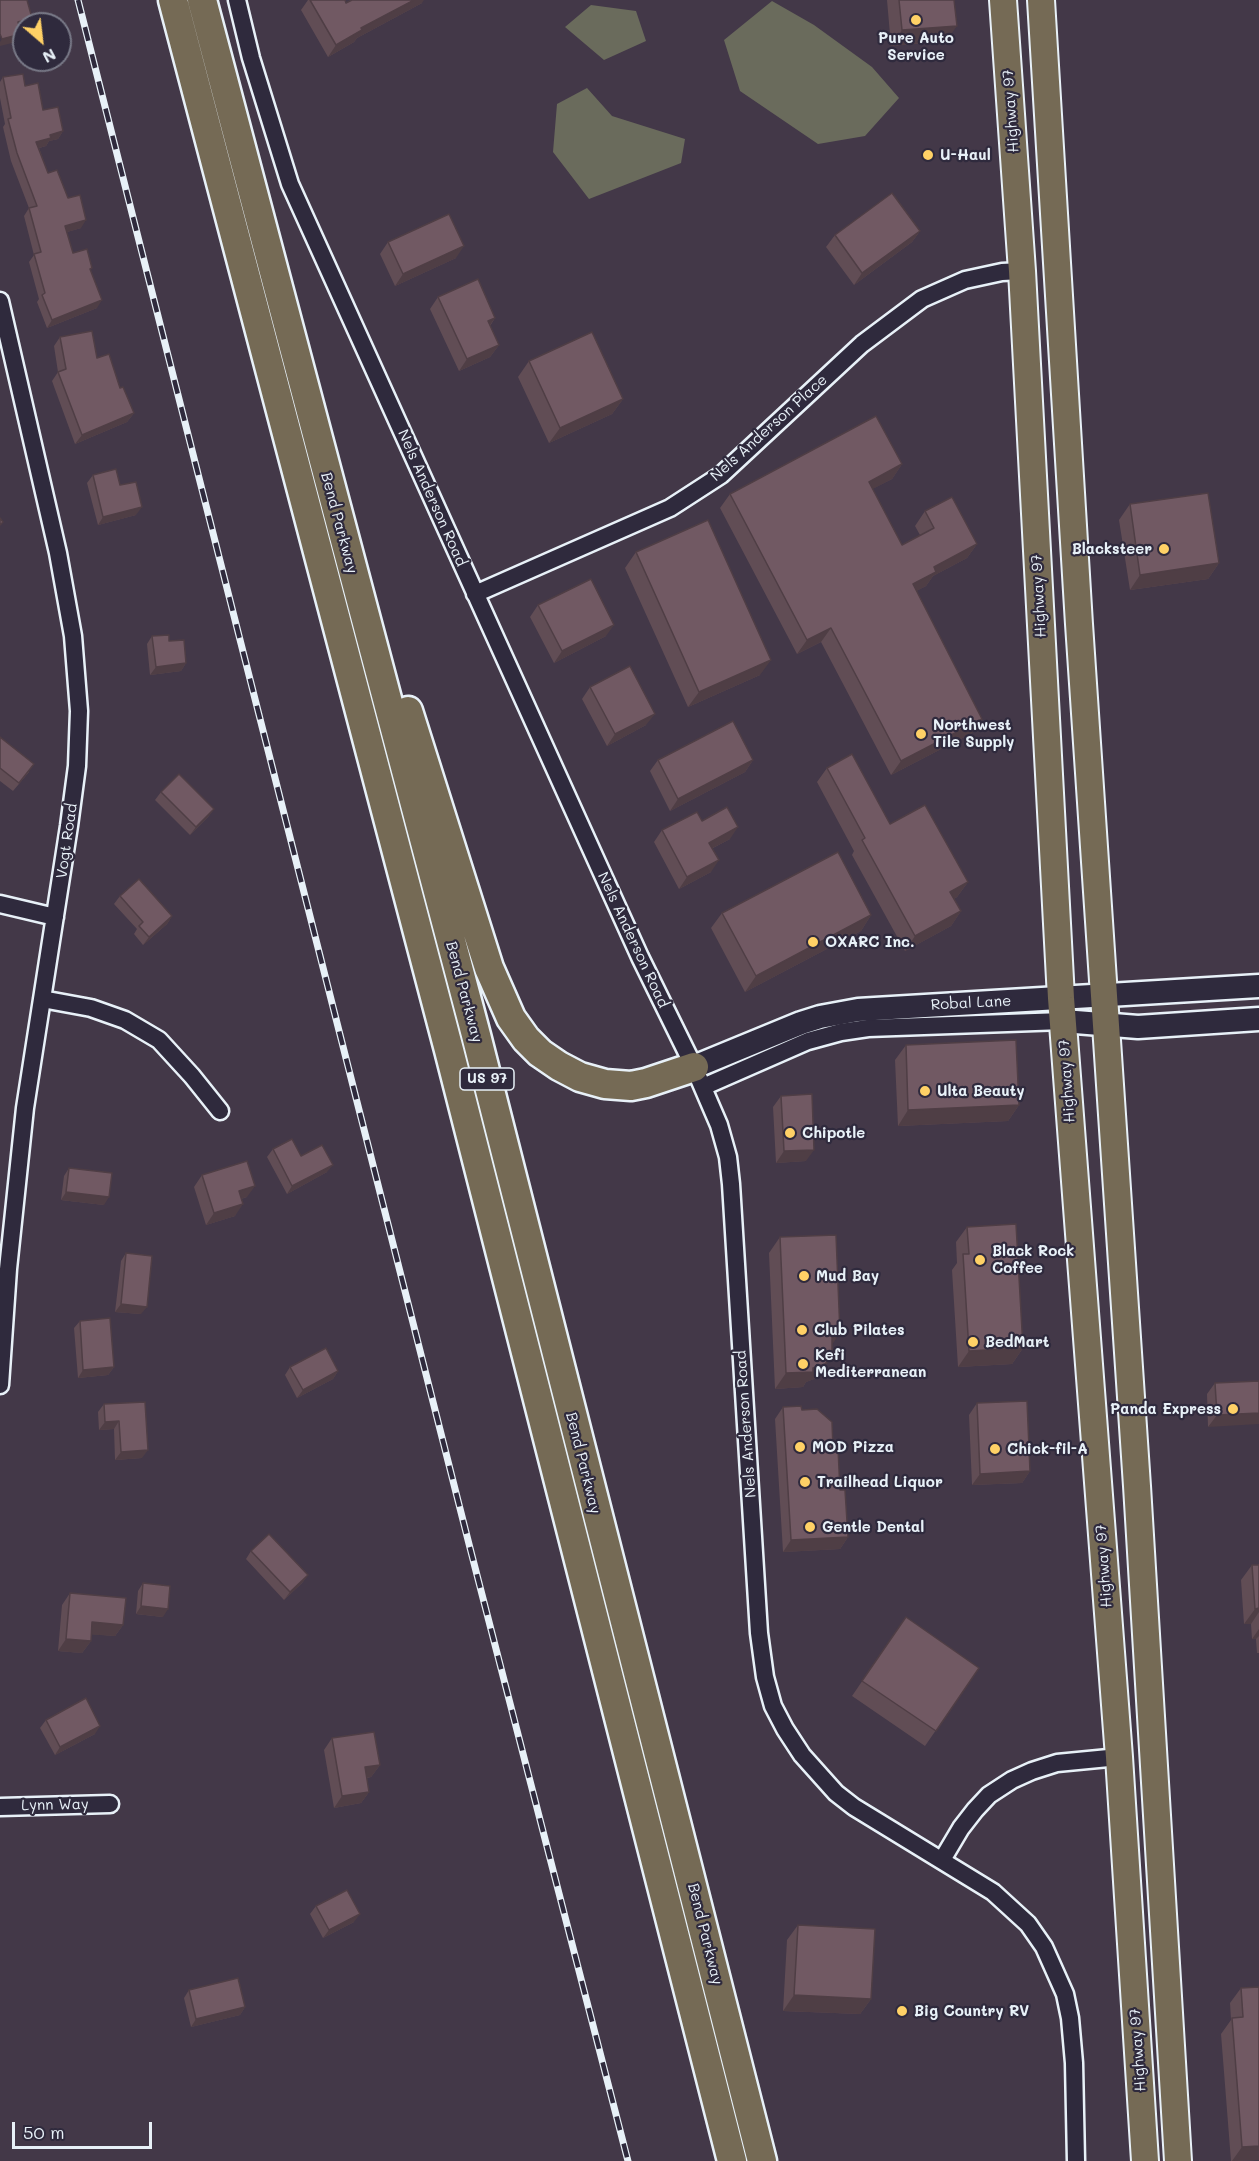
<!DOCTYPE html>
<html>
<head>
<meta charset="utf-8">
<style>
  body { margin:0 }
  #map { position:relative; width:1259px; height:2161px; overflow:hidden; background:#433848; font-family:Mali,sans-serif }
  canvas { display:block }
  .north { position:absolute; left:12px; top:12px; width:60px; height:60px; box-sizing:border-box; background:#2f2a3d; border:2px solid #797a88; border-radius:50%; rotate:152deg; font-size:16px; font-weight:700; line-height:24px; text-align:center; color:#e8f1f8 }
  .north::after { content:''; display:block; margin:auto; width:21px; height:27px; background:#ffd166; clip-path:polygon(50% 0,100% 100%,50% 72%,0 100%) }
  .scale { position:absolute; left:12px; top:2122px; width:140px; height:27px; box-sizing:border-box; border:3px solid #e8f1f8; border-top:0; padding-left:8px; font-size:18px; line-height:21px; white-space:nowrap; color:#e8f1f8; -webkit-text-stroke:4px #2f2a3d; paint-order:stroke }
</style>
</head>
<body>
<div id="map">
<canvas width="1259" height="2161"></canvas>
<div class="north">N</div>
<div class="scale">50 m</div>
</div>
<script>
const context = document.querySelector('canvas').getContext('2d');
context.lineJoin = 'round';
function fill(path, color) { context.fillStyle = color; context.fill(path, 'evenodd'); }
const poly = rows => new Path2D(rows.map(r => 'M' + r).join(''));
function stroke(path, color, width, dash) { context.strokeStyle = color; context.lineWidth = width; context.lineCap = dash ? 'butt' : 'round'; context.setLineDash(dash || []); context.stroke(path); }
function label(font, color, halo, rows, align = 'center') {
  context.font = font + ' Mali,sans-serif'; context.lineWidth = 4.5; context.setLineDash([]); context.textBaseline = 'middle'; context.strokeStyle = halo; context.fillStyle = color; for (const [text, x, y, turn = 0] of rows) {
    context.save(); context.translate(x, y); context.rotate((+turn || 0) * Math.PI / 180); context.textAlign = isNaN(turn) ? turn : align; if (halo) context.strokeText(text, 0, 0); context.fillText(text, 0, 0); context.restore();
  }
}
const green = poly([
  [772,1,814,25,872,67,899,98,865,136,818,144,740,91,724,40],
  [591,5,636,11,646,41,604,60,565,27],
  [587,88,612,116,685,139,681,163,589,199,553,152,557,104]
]);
const street = poly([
  [237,0,251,58,290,184,640,957,694,1067,719,1125,728,1157,731,1184,759,1633,765,1677,773,1706,785,1729,802,1755,836,1793,854,1807,993,1892,1028,1924,1044,1947,1065,1994,1070,2018,1074,2063,1076,2161],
  [0,301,58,553,73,636,79,711,77,766,69,826,25,1108,8,1269,0,1385],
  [475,594,670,508,721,475,862,344,922,299,965,280,1002,272,1022,271],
  [0,904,55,917],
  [42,999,91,1008,125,1020,159,1040,192,1076,220,1111],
  [703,1087,808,1041,841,1032,868,1028,1063,1021],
  [0,1807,110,1804],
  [942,1860,961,1828,975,1810,989,1795,1012,1780,1032,1771,1057,1763,1119,1757]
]);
const secondary = poly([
  [1063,1021,1138,1027,1259,1019],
  [694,1067,801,1023,820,1017,858,1010,1259,986]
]);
const primary = poly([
  [1003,0,1022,271,1061,998,1119,1757,1145,2161],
  [1041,0,1079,624,1137,1486,1178,2161]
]);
const highway = poly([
  [173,0,449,1050,732,2161],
  [202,0,476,1035,762,2161],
  [408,711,489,968,511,1018,526,1039,540,1053,559,1066,580,1077,605,1084,631,1086,646,1083,694,1067]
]);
const rail = poly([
  [78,0,469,1544,628,2161]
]);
const wall = poly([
  [308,0,345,0,346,3,422,3,357,38,354,42,328,57,301,10],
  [887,0,954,0,946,41,891,46],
  [3,77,25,86,43,110,63,131,58,139,49,141,46,146,39,148,48,173,68,198,81,228,67,232,73,253,91,270,97,308,47,328,37,302,39,299,29,262,34,255,24,216,29,208,11,161,3,127,5,124,0,98,0,82],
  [920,231,912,242,854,285,826,247,835,235],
  [388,242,456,258,395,286,380,254],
  [438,297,495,318,490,326,499,345,490,357,459,371,430,309],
  [60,337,97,358,120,388,134,413,127,422,75,444,52,381,58,372,54,346],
  [529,361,623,399,612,414,549,443,518,377],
  [902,464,892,479,872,489,902,545,920,535,915,526,925,511,977,544,967,558,933,576,926,586,916,591,972,733,891,775,821,642,797,654,720,508,730,494],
  [93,475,120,485,136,515,98,525,87,483],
  [1130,504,1219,563,1208,579,1130,590,1119,520],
  [636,552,760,675,688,707,625,568],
  [538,605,606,636,554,663,530,617],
  [152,636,169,641,186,663,181,671,150,675,147,644],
  [590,687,646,725,607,746,582,699],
  [0,737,29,772,13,791,0,781],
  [658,760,753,760,745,772,670,811,650,771],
  [827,768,890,824,968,882,957,897,954,899,961,911,951,926,905,951,852,855,854,851,817,782],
  [161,792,214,809,208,817,190,835,155,800],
  [702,821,730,839,713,848,711,872,679,889,654,842,662,830],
  [120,896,172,916,167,924,143,945,134,934,137,929,114,904],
  [722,913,871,915,861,931,745,992,711,928],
  [906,1045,1019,1105,1008,1121,898,1126,895,1060],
  [781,1096,806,1161,776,1163,773,1107],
  [273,1149,301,1156,327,1172,287,1194,267,1157],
  [69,1168,104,1205,61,1200,64,1176],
  [202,1175,247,1197,241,1199,235,1216,206,1225,194,1187],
  [967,1227,1023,1348,1012,1364,958,1367,952,1270,957,1263,956,1242],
  [780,1237,832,1344,821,1372,814,1379,806,1382,803,1387,775,1389,769,1253],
  [126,1253,141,1314,115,1312,121,1261],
  [80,1321,114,1367,108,1375,78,1378,74,1328],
  [290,1367,338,1371,333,1379,297,1398,285,1375],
  [1259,1381,1208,1427,1207,1394,1215,1383],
  [145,1402,142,1458,115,1460,114,1429,99,1430,98,1412,104,1404],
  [977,1403,1030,1471,1022,1483,972,1485,969,1415],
  [783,1407,802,1410,833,1448,848,1537,840,1549,783,1552,775,1419],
  [251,1551,308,1575,302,1583,284,1600,246,1559],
  [1259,1564,1259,1653,1257,1653,1256,1639,1252,1639,1251,1624,1244,1624,1241,1580,1252,1565,1258,1565],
  [143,1583,163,1617,136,1614,138,1591],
  [70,1593,123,1625,115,1636,91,1634,91,1641,82,1653,58,1651,62,1605],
  [906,1617,979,1668,925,1746,852,1696],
  [46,1720,95,1734,55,1755,40,1728],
  [332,1738,380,1765,371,1777,367,1778,369,1792,361,1803,334,1808,324,1750],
  [316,1906,354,1922,323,1938,310,1914],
  [798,1925,871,1999,860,2014,783,2011,787,1940],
  [1241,1988,1259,2160,1231,2161,1221,2034,1231,2020,1230,2003],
  [189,1990,245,2007,240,2015,191,2027,184,1998]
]);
const shadedWall = poly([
  [414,0,424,0,422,3,357,38,354,42,328,57,336,45,361,28],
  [32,18,27,24,24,24,24,26,13,29,18,22],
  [957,26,946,41,891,46,902,30],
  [21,34,16,42,0,46,0,42,2,39],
  [63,131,58,139,49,141,46,146,31,150,36,142,50,135],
  [86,220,81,228,60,234,65,226],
  [920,231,912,242,854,285,862,273],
  [464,246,456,258,395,286,403,274],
  [102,300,97,308,47,328,52,320],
  [495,318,487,329,488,321],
  [499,345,490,357,459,371,467,359],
  [623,399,612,414,549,443,560,428],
  [134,413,127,422,75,444,82,435],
  [902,464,892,479,859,496,869,482],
  [142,507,136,515,98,525,103,517],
  [977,544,967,558,933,576,926,586,903,598,913,584,934,567],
  [1219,563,1208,579,1130,590,1140,575],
  [614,625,606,636,554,663,562,651],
  [831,628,821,642,797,654,807,640],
  [771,660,760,675,688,707,699,692],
  [186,663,181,671,150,675,156,667],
  [655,714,646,725,607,746,615,734],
  [982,719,972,733,891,775,901,761],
  [753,760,745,772,670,811,678,799],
  [214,809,208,817,190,835,196,827],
  [738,827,730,839,701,854,709,843],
  [719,860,711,872,679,889,687,877],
  [968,882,957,897,940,907,950,892],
  [961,911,951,926,905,951,915,936],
  [871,915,861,931,745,992,756,976],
  [172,916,167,924,143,945,149,937],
  [1019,1105,1008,1121,898,1126,908,1110],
  [814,1150,806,1161,776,1163,784,1151],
  [333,1165,327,1172,287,1194,292,1186],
  [255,1186,247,1197,230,1202,239,1191],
  [66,1192,109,1197,104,1205,61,1200],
  [243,1204,235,1216,206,1225,214,1213],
  [121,1304,147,1307,141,1314,115,1312],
  [832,1333,840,1333,829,1349],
  [1023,1348,1012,1364,958,1367,969,1351],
  [832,1356,821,1372,814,1379,806,1382,803,1387,775,1389,786,1373,813,1368],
  [114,1367,108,1375,78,1378,83,1370],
  [338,1371,333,1379,297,1398,303,1390],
  [1259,1413,1259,1424,1208,1427,1217,1415],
  [119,1421,114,1429,99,1430,105,1422],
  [148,1450,142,1458,115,1460,121,1452],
  [1030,1471,1022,1483,972,1485,980,1474],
  [848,1537,840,1549,783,1552,791,1540],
  [308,1575,302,1583,284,1600,290,1592],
  [141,1606,168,1609,163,1617,136,1614],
  [1259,1608,1259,1612,1251,1624,1244,1624,1255,1609],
  [92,1622,123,1625,115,1636,84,1634],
  [1259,1629,1259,1636,1256,1639,1252,1639],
  [66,1639,91,1641,82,1653,58,1651],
  [100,1726,95,1734,55,1755,60,1747],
  [380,1765,371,1777,357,1779,365,1767],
  [369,1792,361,1803,334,1808,342,1796],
  [360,1914,354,1922,323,1938,329,1930],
  [794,1995,871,1999,860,2014,783,2011],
  [245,2007,240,2015,191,2027,196,2019],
  [1259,2146,1259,2160,1232,2161,1242,2147]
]);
const building = poly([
  [0,0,27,0,32,18,18,22,21,34,2,39,0,34,0,0],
  [310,0,345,0,346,3,352,0,414,0,361,28,362,30,336,45,310,0],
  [899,0,954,0,957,26,902,30,899,0],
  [23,74,25,86,38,83,43,110,58,107,63,131,50,135,51,138,36,142,48,173,57,170,68,198,80,195,86,220,65,226,73,253,87,249,92,268,90,269,102,300,52,320,42,295,45,293,34,254,41,252,29,208,37,206,17,153,8,119,11,118,3,77,23,74],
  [892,193,920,231,862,273,835,235,892,193],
  [449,214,464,246,403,274,388,242,449,214],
  [478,279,495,318,488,321,499,345,467,359,438,297,478,279],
  [92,331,97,358,109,354,120,388,123,387,134,413,82,435,58,372,66,369,60,337,92,331],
  [592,332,623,399,560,428,529,361,592,332],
  [876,416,902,464,869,482,902,545,934,528,925,511,952,497,977,544,934,567,936,572,913,584,982,719,901,761,831,628,807,640,730,494,876,416],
  [116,469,120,485,136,482,142,507,103,517,93,475,116,469],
  [1208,493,1219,563,1140,575,1130,504,1208,493],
  [0,518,3,522,0,525,0,518],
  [708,520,771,660,699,692,636,552,708,520],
  [591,579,614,625,562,651,538,605,591,579],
  [169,635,169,641,184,640,186,663,156,667,152,636,169,635],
  [630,666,655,714,615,734,590,687,630,666],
  [733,721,753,760,678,799,658,760,733,721],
  [0,737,34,764,19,783,0,768,0,737],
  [852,754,890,824,925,805,968,882,950,892,961,911,915,936,862,840,865,838,827,768,852,754],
  [179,774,214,809,196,827,161,792,179,774],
  [727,807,738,827,709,843,719,860,687,877,662,830,697,812,702,821,727,807],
  [838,852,871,915,756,976,722,913,838,852],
  [139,879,172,916,149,937,139,926,143,922,120,896,139,879],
  [1016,1040,1019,1105,908,1110,906,1045,1016,1040],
  [812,1094,814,1150,784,1151,781,1096,812,1094],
  [292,1139,301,1156,322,1145,333,1165,292,1186,273,1149,292,1139],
  [247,1161,255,1186,239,1191,243,1204,214,1213,202,1175,247,1161],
  [69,1168,112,1173,109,1197,66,1192,69,1168],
  [1016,1224,1023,1348,969,1351,963,1254,969,1254,967,1227,1016,1224],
  [836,1235,840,1333,832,1333,832,1356,825,1364,813,1368,813,1372,786,1373,780,1237,836,1235],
  [126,1253,152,1256,147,1307,121,1304,126,1253],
  [110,1318,114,1367,83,1370,80,1321,110,1318],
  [326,1348,338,1371,303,1390,290,1367,326,1348],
  [1259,1381,1259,1413,1217,1415,1215,1383,1259,1381],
  [1027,1401,1030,1471,980,1474,977,1403,1027,1401],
  [145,1402,148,1450,121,1452,119,1421,105,1422,104,1404,145,1402],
  [801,1406,802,1410,817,1409,832,1422,833,1448,838,1448,840,1490,845,1490,848,1537,791,1540,783,1407,801,1406],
  [269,1534,308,1575,290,1592,251,1551,269,1534],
  [1252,1565,1259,1565,1259,1608,1255,1609,1252,1565],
  [143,1583,170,1586,168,1609,141,1606,143,1583],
  [70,1593,126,1598,123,1625,92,1622,91,1641,66,1639,70,1593],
  [906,1617,979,1668,936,1731,862,1681,906,1617],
  [86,1698,100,1726,60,1747,46,1720,86,1698],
  [374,1732,380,1765,365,1767,369,1792,342,1796,332,1738,374,1732],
  [347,1890,360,1914,329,1930,316,1906,347,1890],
  [798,1925,875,1929,871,1999,794,1995,798,1925],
  [238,1978,245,2007,196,2019,189,1990,238,1978],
  [1259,1987,1259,2146,1242,2147,1232,2018,1243,2017,1241,1988,1259,1987]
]);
const markers = [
  [916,20,6,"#ffd166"],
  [928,155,6,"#ffd166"],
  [1164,549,6,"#ffd166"],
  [921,734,6,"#ffd166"],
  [813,942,6,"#ffd166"],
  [925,1091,6,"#ffd166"],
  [790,1133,6,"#ffd166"],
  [980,1260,6,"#ffd166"],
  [804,1276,6,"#ffd166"],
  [802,1330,6,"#ffd166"],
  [973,1342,6,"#ffd166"],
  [803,1364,6,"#ffd166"],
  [1233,1409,6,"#ffd166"],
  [800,1447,6,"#ffd166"],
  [995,1449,6,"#ffd166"],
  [805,1482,6,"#ffd166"],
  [810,1527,6,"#ffd166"],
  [902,2011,6,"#ffd166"]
];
const shields = [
  [487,1079,54]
];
const shieldNames = [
  ["US 97",487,1079]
];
const poiNames = [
  ["Pure Auto",916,38,"center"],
  ["Service",916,55,"center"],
  ["U-Haul",940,155],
  ["Blacksteer",1152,549,"right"],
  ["Northwest",933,725],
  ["Tile Supply",933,742],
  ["OXARC Inc.",825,942],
  ["Ulta Beauty",937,1091],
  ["Chipotle",802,1133],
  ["Black Rock",992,1251],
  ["Coffee",992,1268],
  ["Mud Bay",816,1276],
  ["Club Pilates",814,1330],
  ["BedMart",985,1342],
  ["Kefi",815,1355],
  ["Mediterranean",815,1372],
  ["Panda Express",1221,1409,"right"],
  ["MOD Pizza",812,1447],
  ["Chick-fil-A",1007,1449],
  ["Trailhead Liquor",817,1482],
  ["Gentle Dental",822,1527],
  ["Big Country RV",914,2011]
];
const streetNames = [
  ["Highway 97",1011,111,-94],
  ["Nels Anderson Place",769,428,-42],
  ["Nels Anderson Road",432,498,66],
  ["Bend Parkway",339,523,75],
  ["Highway 97",1039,596,-93],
  ["Vogt Road",67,841,-82],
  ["Nels Anderson Road",633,940,65],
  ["Bend Parkway",464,992,75],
  ["Robal Lane",971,1003,-3],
  ["Highway 97",1067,1081,-94],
  ["Nels Anderson Road",746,1424,-94],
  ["Bend Parkway",583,1463,76],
  ["Highway 97",1104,1566,-94],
  ["Lynn Way",55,1805,-1],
  ["Bend Parkway",705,1934,76],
  ["Highway 97",1138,2050,-94]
];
fill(green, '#6a6b5c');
stroke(street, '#e8f1f8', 21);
stroke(secondary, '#e8f1f8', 27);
stroke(primary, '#e8f1f8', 30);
stroke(highway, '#e8f1f8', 33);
stroke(street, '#2f2a3d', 16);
stroke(secondary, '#2f2a3d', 22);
stroke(primary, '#756a55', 26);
stroke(highway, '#756a55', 28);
stroke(rail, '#e8f1f8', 7);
stroke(rail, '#2f2a3d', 4.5, [14]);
fill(wall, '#614d55');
fill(shadedWall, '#4f3e45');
fill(building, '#715963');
stroke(building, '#4f3e45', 1.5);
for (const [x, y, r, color] of markers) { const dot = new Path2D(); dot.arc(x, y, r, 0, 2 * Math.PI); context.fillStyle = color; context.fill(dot); stroke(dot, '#2f2a3d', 2); }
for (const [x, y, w] of shields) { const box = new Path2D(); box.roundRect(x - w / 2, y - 11, w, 22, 4.5); context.fillStyle = '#2f2a3d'; context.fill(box); stroke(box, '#e8f1f8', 1.5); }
label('bold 14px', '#e8f1f8', null, shieldNames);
label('bold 15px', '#e8f1f8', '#2f2a3d', poiNames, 'left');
label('15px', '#e8f1f8', '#2f2a3d', streetNames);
</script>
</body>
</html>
